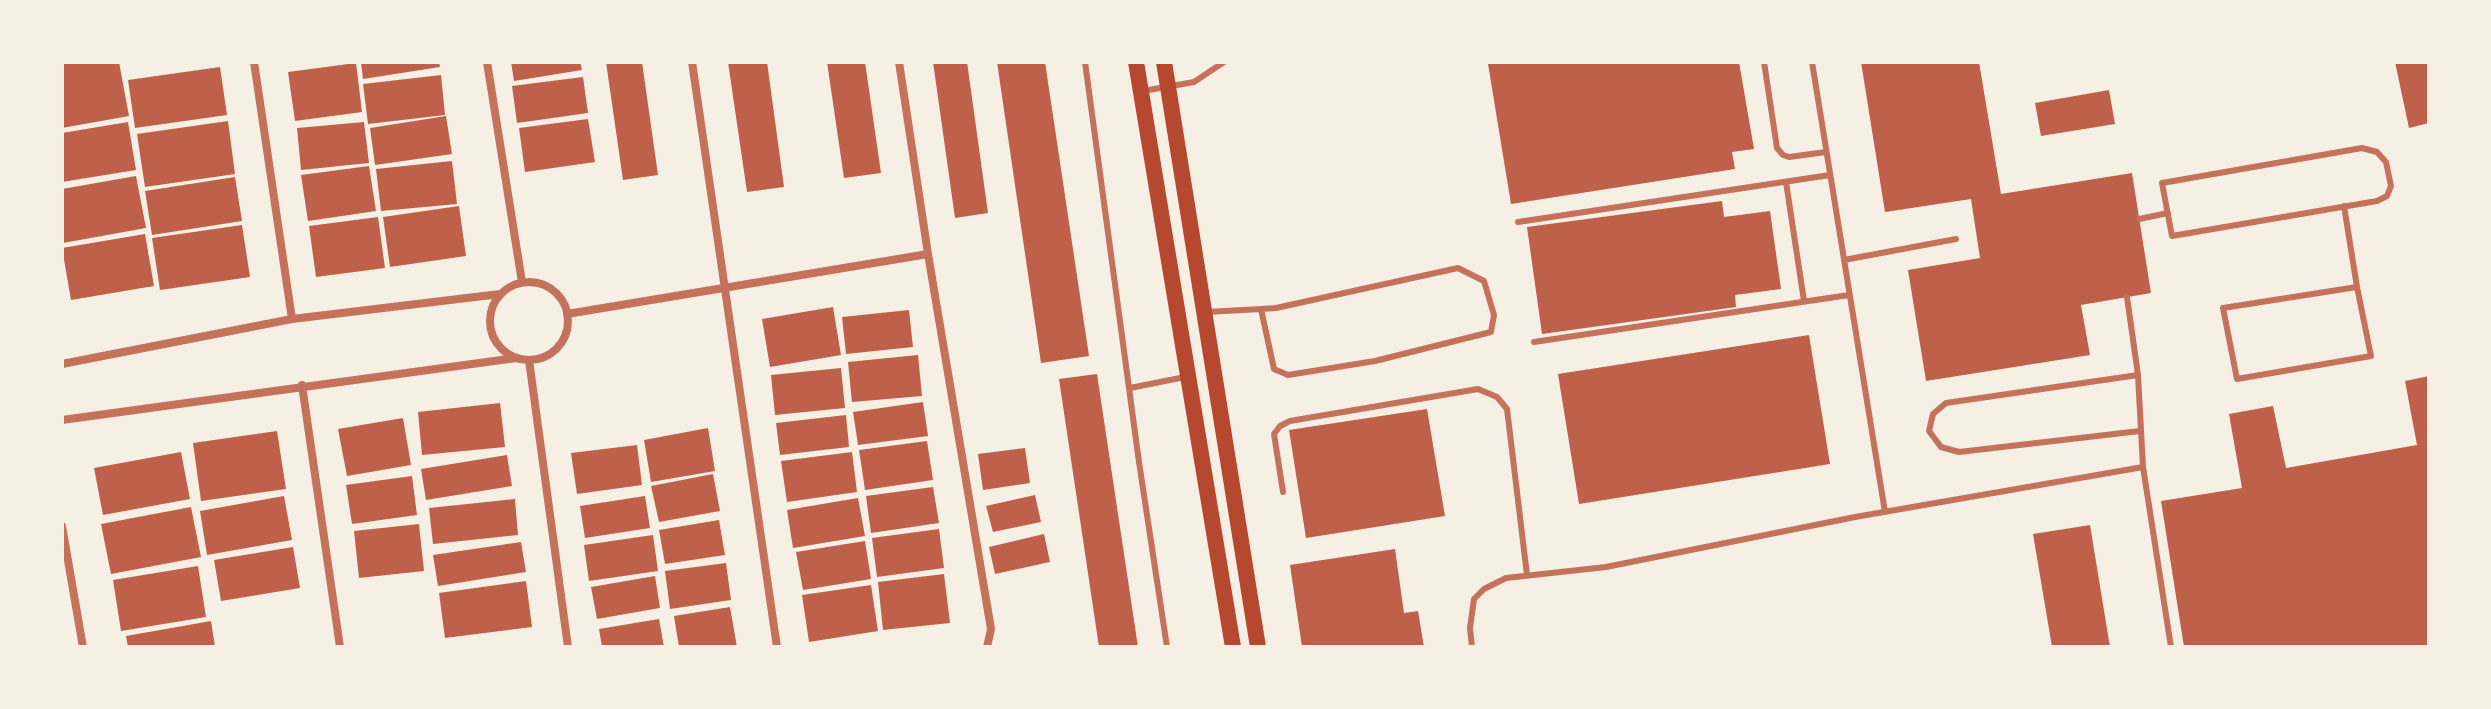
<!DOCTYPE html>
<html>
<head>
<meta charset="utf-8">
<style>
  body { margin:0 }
  #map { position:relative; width:2491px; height:709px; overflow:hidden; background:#f6efe4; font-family:Literata,serif }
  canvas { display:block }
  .frame { position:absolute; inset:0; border:64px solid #f6efe4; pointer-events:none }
</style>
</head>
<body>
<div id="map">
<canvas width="2491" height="709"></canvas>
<div class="frame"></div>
</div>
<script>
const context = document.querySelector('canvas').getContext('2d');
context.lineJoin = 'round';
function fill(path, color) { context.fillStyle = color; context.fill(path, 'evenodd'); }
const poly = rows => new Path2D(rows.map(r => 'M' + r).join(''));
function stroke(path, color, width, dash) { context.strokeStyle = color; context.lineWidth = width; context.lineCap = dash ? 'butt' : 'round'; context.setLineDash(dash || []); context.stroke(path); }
const building = poly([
  [77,62,119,62,129,116,62,128,62,64],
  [361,62,439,62,440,67,363,79],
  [511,62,580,62,582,70,514,81],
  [606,62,642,62,658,175,623,180],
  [728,62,767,62,784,187,747,192],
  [827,62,865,62,881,173,844,178],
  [933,62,967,62,988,213,955,218],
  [997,62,1045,62,1089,356,1041,363],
  [1499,62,1739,62,1754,149,1732,152,1735,169,1511,204,1488,64],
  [1861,62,1979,62,2001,194,2132,173,2151,293,2081,305,2090,355,1926,381,1908,270,1980,258,1971,199,1885,212],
  [2395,62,2429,62,2429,123,2409,128],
  [356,63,362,112,295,121,288,72],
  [220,67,227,115,135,128,128,80],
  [441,75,445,115,368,124,363,84],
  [583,77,588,113,517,123,512,86],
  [2109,90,2115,124,2041,136,2035,103],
  [446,116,452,154,375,165,370,128],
  [588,119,595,162,525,172,519,128],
  [228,121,235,174,145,187,137,134],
  [128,122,136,170,62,182,62,133],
  [364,122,369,163,301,170,297,128],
  [452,161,457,204,381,211,376,169],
  [369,166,376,211,308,221,301,175],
  [136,176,146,228,63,243,62,189],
  [235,177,242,221,152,235,145,191],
  [1722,201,1724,217,1770,211,1781,289,1735,295,1736,307,1542,334,1527,227],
  [459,206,466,256,390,267,383,217],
  [378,217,385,268,316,277,309,226],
  [242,225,250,277,160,290,152,238],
  [145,234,154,286,71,300,62,248],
  [833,307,841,355,770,367,762,319],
  [909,310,913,347,846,354,842,317],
  [1809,335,1830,464,1579,504,1558,374],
  [918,355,922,396,852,402,848,362],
  [841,368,845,408,775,415,771,375],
  [1097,374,1138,647,1099,647,1059,379],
  [2429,376,2429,647,2184,647,2161,501,2242,488,2229,414,2273,406,2286,468,2417,445,2405,381],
  [923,402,928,436,858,445,853,412],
  [500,403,505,447,422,455,418,412],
  [1427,409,1445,516,1306,538,1289,430],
  [846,415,849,447,780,455,776,423],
  [403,418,411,465,347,476,338,429],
  [708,428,715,471,651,482,644,440],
  [277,431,286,489,201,501,193,443],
  [927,441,933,480,865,490,859,450],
  [637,445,642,485,577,494,571,453],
  [1025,448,1030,483,983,490,978,454],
  [181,452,190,499,103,515,94,468],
  [852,452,857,492,787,502,781,461],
  [507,455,512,486,426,500,421,469],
  [713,474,720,511,659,522,651,486],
  [412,476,417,515,352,524,346,485],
  [933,487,939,523,871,533,866,496],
  [1035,495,1041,522,993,532,986,506],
  [284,496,292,540,207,555,200,511],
  [645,496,650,528,585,538,580,506],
  [858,498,865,536,793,548,787,510],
  [515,499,518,535,433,544,429,508],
  [191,507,201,557,111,574,101,524],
  [719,520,725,555,665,564,659,530],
  [419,524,424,571,359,578,354,531],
  [2090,525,2110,647,2052,647,2033,534],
  [939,529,944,568,877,577,872,538],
  [1044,534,1050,562,995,574,989,547],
  [653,535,658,571,589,581,584,545],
  [865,541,871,579,803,590,796,552],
  [521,542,526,572,438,586,433,555],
  [293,547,300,588,221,601,214,560],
  [1395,549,1404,613,1418,611,1424,647,1302,647,1290,565],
  [726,563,731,600,670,609,665,571],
  [198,566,206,617,121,631,113,580],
  [944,574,950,623,883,630,878,582],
  [655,576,660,608,597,619,591,587],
  [526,581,532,627,445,638,439,593],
  [871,585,878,631,809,642,802,595],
  [730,607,737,647,679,647,674,616],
  [659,619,664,647,602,647,599,629],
  [211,621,215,647,128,647,126,636]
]);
const service = poly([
  [1085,62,1139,462,1167,647],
  [1764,62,1777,148,1783,155,1789,157,1826,152],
  [1812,62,1885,512],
  [1143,91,1194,82,1224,62],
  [2362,148,2377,152,2386,162,2391,186,2387,196,2377,201,2172,236,2162,183,2362,148],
  [1786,182,1804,301],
  [2344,206,2357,287],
  [2139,219,2168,213],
  [1518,222,1830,175],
  [1844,260,1956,239],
  [2357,287,2371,356,2237,379,2223,308,2357,287],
  [2127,297,2138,375,2143,467,2171,647],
  [1207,312,1261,309,1276,308,1458,268,1484,281,1494,315,1491,332,1375,361,1288,375,1274,369,1261,309],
  [1534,342,1849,295],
  [2138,375,1946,403,1933,414,1929,431,1941,447,1959,452,2140,431],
  [1130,388,1185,377],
  [1283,492,1274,434,1280,426,1290,421,1478,389,1497,397,1507,409,1527,575],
  [1472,647,1470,628,1474,599,1484,589,1506,578,1606,567,1855,517,2143,467]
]);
const minor = poly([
  [254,62,292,319],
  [487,62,522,282],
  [692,62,777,647],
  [899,62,928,254,991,629,987,647],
  '490 321a39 39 0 1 1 78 0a39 39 0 1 1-78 0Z',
  [567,314,928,254],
  [529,360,568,647],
  [62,364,292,319,500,294],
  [302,385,340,647],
  [62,420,516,358],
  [62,526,83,647]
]);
const secondary = poly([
  [1136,62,1233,647],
  [1164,62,1258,647]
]);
fill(building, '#bf614a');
stroke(service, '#c5725c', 6);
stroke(minor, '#c5725c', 8);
stroke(secondary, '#b5482f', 16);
</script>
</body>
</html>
